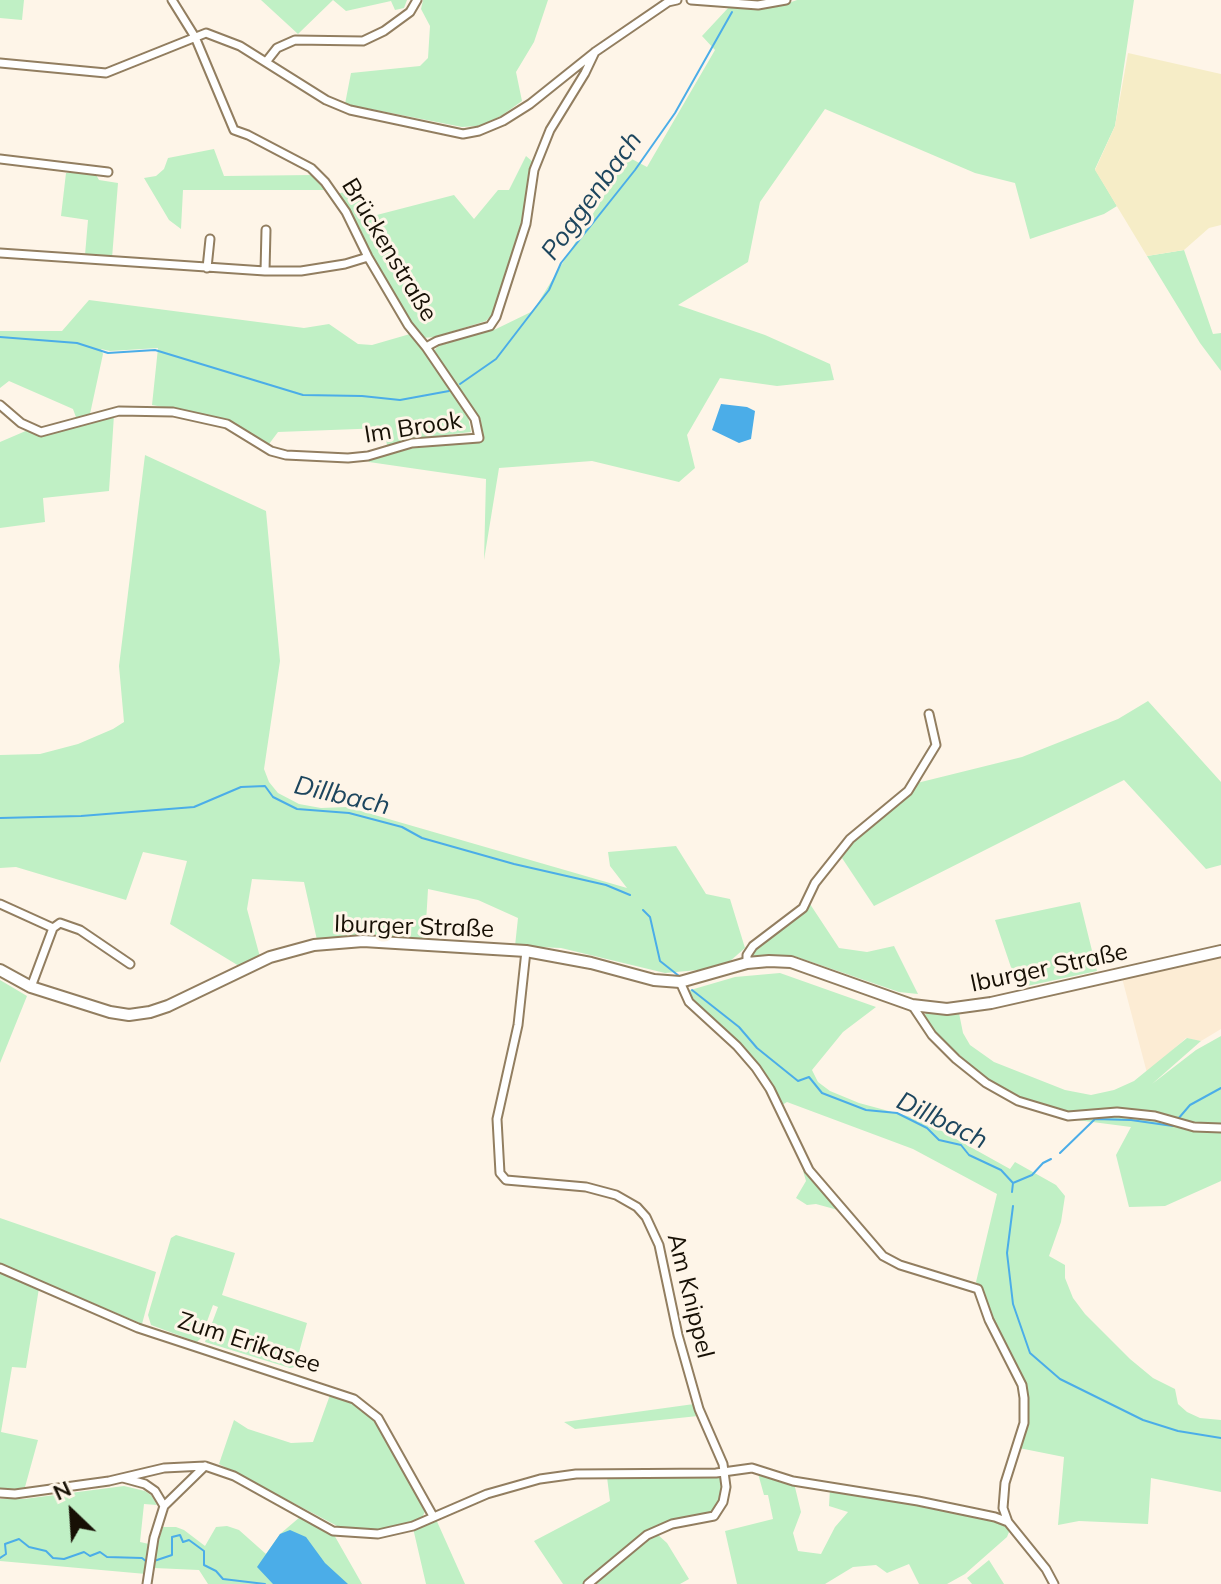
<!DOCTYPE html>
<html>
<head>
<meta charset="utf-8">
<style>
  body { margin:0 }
  #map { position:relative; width:1221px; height:1584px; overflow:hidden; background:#fef5e8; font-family:Mulish,sans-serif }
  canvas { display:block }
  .north { position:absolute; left:32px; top:1472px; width:80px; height:80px; -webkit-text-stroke:6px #fef5e8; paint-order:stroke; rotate:335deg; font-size:22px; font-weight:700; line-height:32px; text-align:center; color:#171005 }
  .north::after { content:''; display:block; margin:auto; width:28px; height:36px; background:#171005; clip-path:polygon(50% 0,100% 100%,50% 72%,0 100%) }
</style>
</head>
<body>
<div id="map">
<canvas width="1221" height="1584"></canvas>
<div class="north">N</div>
</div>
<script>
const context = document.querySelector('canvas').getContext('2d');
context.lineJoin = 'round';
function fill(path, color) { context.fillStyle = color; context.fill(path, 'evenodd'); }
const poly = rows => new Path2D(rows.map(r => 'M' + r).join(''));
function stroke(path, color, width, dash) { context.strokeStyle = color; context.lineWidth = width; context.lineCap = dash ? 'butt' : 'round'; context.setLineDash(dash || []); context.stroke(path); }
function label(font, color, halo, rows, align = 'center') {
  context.font = font + ' Mulish,sans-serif'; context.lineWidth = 6; context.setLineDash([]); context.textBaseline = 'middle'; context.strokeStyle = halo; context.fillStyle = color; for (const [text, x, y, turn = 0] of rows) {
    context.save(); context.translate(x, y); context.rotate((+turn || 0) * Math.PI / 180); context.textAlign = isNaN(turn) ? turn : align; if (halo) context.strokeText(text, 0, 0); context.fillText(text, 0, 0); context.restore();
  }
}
const built = poly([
  [1221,955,1221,1029,1201,1041,1186,1038,1147,1073,1122,978]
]);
const green = poly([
  [0,0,24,0,22,20,0,18],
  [261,0,407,0,404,8,395,10,391,1,346,11,333,0,298,34],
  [423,0,548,0,534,42,516,72,522,101,501,116,479,126,462,127,345,104,351,73,420,66,428,58,430,26,421,9],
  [797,0,1134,0,1115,126,1095,169,1117,206,1104,214,1030,239,1015,183,975,173,825,109,760,202,748,262,678,305,765,335,830,364,834,380,777,386,720,378,687,435,695,468,679,482,592,461,499,468,484,560,486,479,369,462,368,460,413,448,482,441,481,420,434,351,438,346,496,329,533,311,628,157,647,167,715,50,702,36,729,7,777,7],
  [214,149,224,176,313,175,326,190,183,190,181,229,169,220,144,178,156,176,164,169,168,158],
  [526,156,533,162,529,170,522,223,494,312,486,321,434,337,423,338,418,334,366,249,336,194,358,189,369,217,454,195,474,219,498,190,509,190],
  [66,173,95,173,99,180,118,183,112,258,85,255,88,220,61,216],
  [1184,250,1213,334,1221,333,1221,371,1200,343,1147,256],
  [89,300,304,328,329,324,358,344,372,345,410,334,424,349,468,417,471,432,412,439,387,445,384,428,278,432,269,444,228,419,152,405,158,348,110,351,101,349,103,354,90,414,77,420,73,409,9,381,0,388,0,331,62,331],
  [114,415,109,491,43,498,45,522,0,528,0,442,28,430,41,434,54,433],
  [145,455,266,511,280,661,264,769,269,782,278,793,299,804,321,808,347,807,627,888,610,866,608,852,676,846,706,894,730,899,745,948,729,962,709,969,665,973,561,948,515,946,518,918,478,900,428,889,425,940,362,936,317,940,304,882,252,879,247,909,260,957,239,966,170,924,187,861,143,852,126,900,16,867,0,868,0,755,40,754,78,744,113,729,124,722,119,666],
  [1148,701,1221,782,1221,865,1206,869,1124,780,874,906,842,858,854,841,912,793,917,783,1022,757,1118,719],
  [1080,902,1097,971,1018,988,995,920],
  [810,904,839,948,867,952,894,946,918,994,899,992,794,956,752,958,756,948,798,918],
  [780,973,876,1007,843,1032,812,1070,818,1082,830,1091,859,1103,922,1120,1010,1169,1015,1162,1056,1185,1065,1196,1061,1222,1049,1256,1065,1265,1065,1278,1073,1298,1085,1314,1130,1359,1153,1378,1175,1389,1178,1404,1187,1412,1200,1418,1221,1420,1221,1492,1151,1478,1148,1524,1079,1521,1058,1525,1064,1457,1019,1448,1029,1421,1028,1402,1024,1381,991,1319,983,1289,976,1282,997,1194,913,1149,787,1102,782,1105,760,1065,741,1044,690,998,687,991,735,977],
  [0,980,27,996,0,1063],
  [926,1013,959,1013,963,1033,970,1045,994,1062,1065,1090,1091,1095,1114,1090,1134,1081,1187,1038,1201,1041,1152,1084,1196,1050,1221,1036,1221,1126,1195,1124,1173,1116,1151,1114,1153,1118,1189,1131,1221,1131,1221,1181,1165,1206,1129,1207,1116,1155,1131,1127,1077,1120,1108,1114,1113,1109,1068,1112,1021,1097,989,1081,936,1034,924,1017],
  [800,1160,823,1193,838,1210,816,1204,807,1205,796,1198,806,1181],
  [0,1218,156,1272,142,1324,0,1263],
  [176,1235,235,1253,222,1295,307,1323,295,1367,290,1368,205,1342,218,1307,213,1305,201,1338,197,1342,151,1325,148,1315,171,1238],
  [0,1271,39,1288,26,1368,12,1367,1,1432,38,1440,25,1487,13,1490,0,1489],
  [330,1395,359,1406,378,1424,426,1509,422,1518,378,1531,341,1528,219,1464,234,1420,248,1429,291,1443,313,1442],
  [694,1404,698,1416,575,1429,564,1422],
  [757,1470,794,1483,801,1512,793,1533,798,1551,821,1554,835,1527,848,1512,829,1506,830,1489,987,1517,1002,1523,1008,1528,1009,1532,1007,1537,965,1574,947,1584,919,1584,909,1564,887,1573,876,1565,853,1567,825,1584,737,1584,725,1531,773,1519,768,1495,764,1495],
  [716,1475,722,1480,723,1487,720,1503,711,1514,645,1534,584,1584,563,1584,534,1541,610,1501,607,1477],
  [124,1486,145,1491,151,1495,157,1505,144,1504,140,1542,149,1544,146,1574,0,1561,0,1499,24,1499],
  [300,1517,333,1533,362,1584,208,1584,199,1570,154,1568,154,1556,163,1527,176,1527,184,1530,205,1546,216,1527,227,1526,239,1530,266,1554,280,1534],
  [435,1517,465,1584,426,1584,413,1528],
  [657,1534,667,1543,689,1579,680,1584,593,1584,642,1542],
  [989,1560,1004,1584,972,1584,967,1578]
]);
const sand = poly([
  [1128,53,1221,74,1221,225,1209,228,1184,250,1147,256,1095,170,1115,126]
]);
const water = poly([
  [721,404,747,407,755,411,751,439,739,443,712,430],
  [290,1530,306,1537,325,1563,348,1584,273,1584,257,1567,280,1534]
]);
const stream = poly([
  [0,337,77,343,108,353,155,350,303,395,362,396,400,400,449,391],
  [460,384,496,359,549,290,561,263,635,170,675,113,732,12],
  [0,818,81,816,194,807,241,787,265,786,273,797,297,809,349,813,402,827,422,838,514,864,606,885,630,895],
  [643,910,650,917,660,961,679,976],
  [692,990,739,1027,757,1048,798,1081,809,1077,822,1093,866,1110,897,1113,927,1128,939,1140,961,1145,969,1155,1001,1170,1013,1183,1012,1192],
  [1178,1119,1190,1105,1221,1088],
  [1060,1153,1095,1119,1131,1120,1173,1126],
  [1013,1183,1032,1175,1043,1163,1051,1159],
  [1013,1206,1007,1253,1013,1304,1030,1353,1060,1379,1143,1420,1178,1431,1221,1438],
  [0,1558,6,1554,5,1544,19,1539,29,1547,46,1551,53,1558,64,1559,84,1552,90,1556,100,1552,107,1557,142,1558,147,1562],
  [154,1561,172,1555,172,1537,180,1535,183,1542,189,1540,204,1551,204,1565,216,1571,223,1579,265,1584]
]);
const minor = poly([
  [172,0,195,37,234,130,248,135,311,168,325,182,346,212,368,257,408,325,426,347],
  [691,0,758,5,786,0],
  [266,62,277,48,295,40,363,41,384,31,410,12,417,0],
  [0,63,106,73,206,33,240,46,326,100,350,110,463,134,479,131,503,121,530,104,595,52,668,2,677,0],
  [0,159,108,172],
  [0,253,265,271,301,271,345,264,368,257],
  [207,268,210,239],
  [265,271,266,230],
  [0,405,21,423,41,432,119,411,173,412,227,424,271,451,286,455,348,458,368,456,412,443,479,438,475,419,426,347,437,341,490,326,496,317,526,224,534,170,550,130,585,73,595,52],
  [0,904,53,928,60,923,80,930,130,964],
  [526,951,518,1025,497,1119,500,1173,506,1180,586,1187,616,1195,637,1207,646,1217,659,1245,678,1335,699,1409,723,1464,726,1487,723,1502,714,1516,672,1524,647,1535,588,1584],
  [747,963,747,955,753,946,803,908,815,883,850,839,908,791,936,745,929,714],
  [680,982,689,1002,737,1046,756,1068,770,1089,809,1170,883,1256,900,1265,978,1289,989,1320,1022,1385,1024,1398,1024,1423,1005,1483,1003,1508,1008,1522,1046,1569,1054,1584],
  [31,987,53,928],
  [912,1005,932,1035,956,1059,986,1083,1018,1101,1068,1116,1117,1112,1155,1116,1194,1127,1221,1128],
  [0,1268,138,1328,354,1399,378,1418,433,1516],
  [123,1478,145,1484,155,1491,164,1506],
  [0,1493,15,1494,109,1481,164,1468,205,1466,234,1476,333,1531,378,1534,413,1526,487,1494,540,1479,576,1474,716,1473,752,1468,793,1481,918,1501,995,1517,1008,1522],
  [147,1584,154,1538,164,1506,205,1466]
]);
const secondary = poly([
  [0,970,31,987,110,1012,129,1015,150,1012,168,1006,270,957,314,945,363,941,526,951,591,963,654,980,680,982,747,963,769,961,791,962,912,1005,947,1009,991,1003,1221,951]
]);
const streetNames = [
  ["Brückenstraße",389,250,59],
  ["Im Brook",413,428,-9],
  ["Iburger Straße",414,927,2],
  ["Iburger Straße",1049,968,-12],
  ["Am Knippel",690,1296,76],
  ["Zum Erikasee",249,1343,18]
];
const waterNames = [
  ["Poggenbach",592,196,-54],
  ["Dillbach",342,796,13],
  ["Dillbach",942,1121,26]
];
fill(built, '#fcecd4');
fill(green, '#c0f0c5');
fill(sand, '#f6edc7');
fill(water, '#4bade8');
stroke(stream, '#4bade8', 2);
stroke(minor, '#927e60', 11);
stroke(secondary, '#927e60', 14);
stroke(minor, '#fff', 7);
stroke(secondary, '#fff', 10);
label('24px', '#171005', '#fef5e8', streetNames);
label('italic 26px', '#1d465e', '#fef5e8', waterNames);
</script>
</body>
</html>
